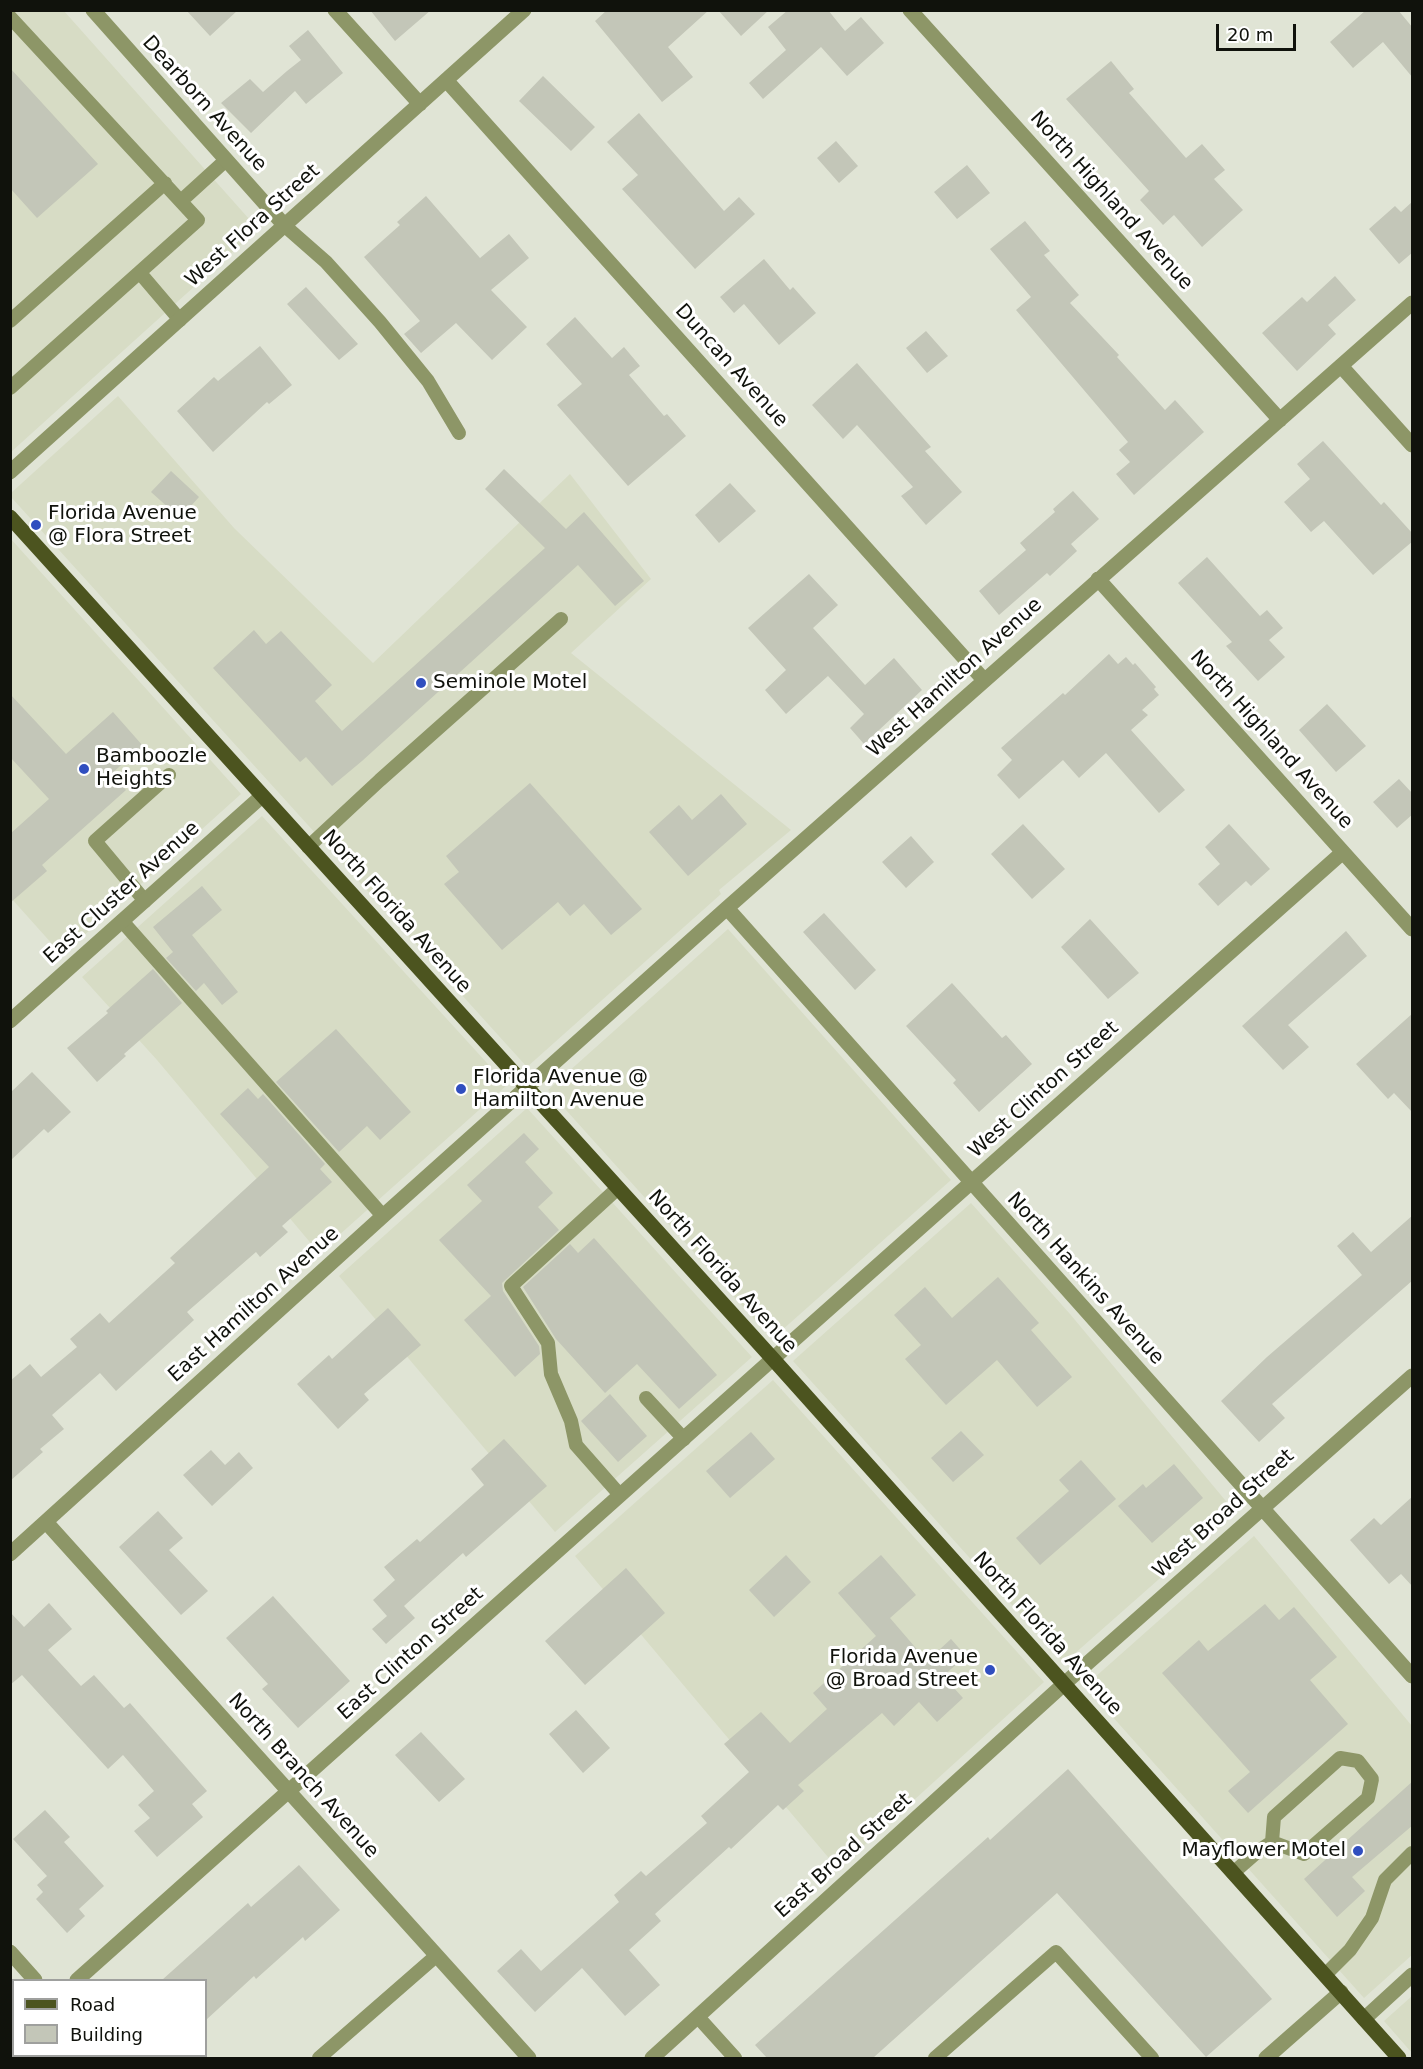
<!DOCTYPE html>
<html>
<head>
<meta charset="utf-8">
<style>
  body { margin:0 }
  #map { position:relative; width:1423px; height:2069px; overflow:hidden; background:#e0e4d5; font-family:"DejaVu Sans",sans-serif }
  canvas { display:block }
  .frame { position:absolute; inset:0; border:12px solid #10120c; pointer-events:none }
  .legend { position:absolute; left:12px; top:1979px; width:195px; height:78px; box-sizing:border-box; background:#fff; border:2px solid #9fa09e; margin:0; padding:8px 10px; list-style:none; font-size:18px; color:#10120c }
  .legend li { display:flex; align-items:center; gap:12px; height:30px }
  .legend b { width:30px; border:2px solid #9fa09e }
  .scale { position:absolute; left:1216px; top:24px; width:80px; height:27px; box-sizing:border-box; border:3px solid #10120c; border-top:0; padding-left:8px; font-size:18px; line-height:21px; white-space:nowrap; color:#10120c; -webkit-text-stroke:4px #fff; paint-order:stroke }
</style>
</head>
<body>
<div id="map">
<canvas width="1423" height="2069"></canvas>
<div class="frame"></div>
<ul class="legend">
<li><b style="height:8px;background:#4c541f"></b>Road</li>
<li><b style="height:16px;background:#c3c6b8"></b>Building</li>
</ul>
<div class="scale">20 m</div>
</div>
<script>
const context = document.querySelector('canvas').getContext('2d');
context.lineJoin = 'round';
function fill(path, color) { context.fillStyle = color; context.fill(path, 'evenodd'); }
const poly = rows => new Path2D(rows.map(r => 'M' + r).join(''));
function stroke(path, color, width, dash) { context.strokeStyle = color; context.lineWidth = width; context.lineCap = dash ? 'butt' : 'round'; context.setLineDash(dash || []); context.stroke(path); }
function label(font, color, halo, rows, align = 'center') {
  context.font = font + ' "DejaVu Sans",sans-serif'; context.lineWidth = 6; context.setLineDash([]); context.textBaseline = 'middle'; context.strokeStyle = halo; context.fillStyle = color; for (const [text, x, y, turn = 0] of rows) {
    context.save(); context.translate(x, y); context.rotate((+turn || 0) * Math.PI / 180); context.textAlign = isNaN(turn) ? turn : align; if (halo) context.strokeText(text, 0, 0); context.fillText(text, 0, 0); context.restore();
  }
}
const built = poly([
  [11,11,64,11,258,229,11,452],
  [118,396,234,528,373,663,570,474,651,579,571,653,791,830,719,890,721,894,527,1067,11,497,11,493],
  [10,538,241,794,62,955,11,898],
  [262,816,507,1085,319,1253,157,1060,82,977],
  [728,929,951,1180,772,1339,548,1090],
  [527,1108,752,1357,555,1532,339,1276],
  [971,1203,1070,1314,1235,1512,1064,1663,793,1361],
  [773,1380,1044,1682,838,1869,575,1556],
  [1254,1536,1412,1726,1412,1955,1364,1998,1085,1686],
  [1412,1996,1412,2053,1384,2021]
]);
const building = poly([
  [186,10,238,10,210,36],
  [370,10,431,10,395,41],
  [607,10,709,10,668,47,693,77,662,102,595,21],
  [718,10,769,10,741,36],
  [788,10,828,10,845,31,861,17,884,43,847,76,821,47,763,99,749,83,786,50,768,27],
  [1366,10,1398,10,1413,28,1413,78,1383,42,1353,68,1330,42],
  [308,30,343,73,306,104,295,91,251,133,221,103,250,79,263,92,287,71,301,60,289,46],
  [1111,61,1134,89,1129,93,1186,158,1202,144,1225,170,1214,179,1243,210,1202,247,1174,215,1163,225,1140,200,1149,191,1066,99],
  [10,68,98,164,37,218,10,188],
  [543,76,595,127,571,151,519,101],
  [639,113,724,211,739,197,755,214,695,269,622,189,638,175,607,142],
  [836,141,858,166,839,183,817,158],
  [967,165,990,193,957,219,934,192],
  [426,196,480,258,509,234,529,258,491,290,527,327,492,360,456,323,421,353,404,334,420,321,364,257,400,225,397,222],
  [1413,201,1413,252,1399,264,1369,229,1395,206,1401,212],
  [1025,221,1050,251,1044,255,1079,295,1070,303,1119,355,1117,357,1165,410,1175,400,1204,432,1134,495,1116,474,1130,462,1119,450,1128,442,1016,310,1031,297,990,249],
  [764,259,790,290,793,287,816,313,779,345,744,304,734,313,720,297],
  [1335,276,1356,300,1328,325,1336,334,1297,371,1262,333,1302,297,1307,302],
  [306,287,358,344,339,360,287,304],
  [575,317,612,358,624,347,640,366,629,375,664,416,667,414,686,436,628,486,557,405,582,384,546,344],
  [926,331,948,356,927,373,906,348],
  [260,346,292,385,269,404,267,402,213,452,177,411,214,377,218,381],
  [857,363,931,447,925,451,962,492,926,525,901,496,913,487,857,425,843,439,812,405],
  [1323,441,1381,505,1384,502,1413,534,1413,541,1373,575,1324,521,1311,532,1284,502,1310,479,1297,464],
  [504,469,566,529,584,512,644,581,615,606,578,565,362,761,332,786,306,757,300,762,213,668,254,630,266,644,281,631,332,685,315,701,342,731,545,548,485,489],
  [171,471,199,497,180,518,151,492],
  [730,483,756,511,719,543,695,515],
  [1073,491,1099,519,1071,544,1077,551,1050,576,1047,573,999,615,979,591,1026,550,1020,543,1055,512,1053,509],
  [1207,557,1260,616,1267,610,1283,628,1269,640,1285,657,1258,681,1226,646,1232,642,1178,583],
  [809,574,838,605,813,628,865,685,894,658,922,690,864,744,850,728,864,714,828,676,786,714,765,690,786,670,748,628],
  [1109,654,1118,664,1126,657,1133,665,1135,663,1156,687,1154,689,1159,695,1142,710,1148,715,1131,730,1185,790,1159,813,1106,753,1079,778,1063,760,1019,799,997,775,1012,760,1001,748,1063,693,1065,695],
  [10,694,66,754,113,712,143,746,111,774,126,790,42,865,47,871,10,903,10,834,49,799,10,757],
  [1327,704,1366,746,1336,772,1299,730],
  [1399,779,1413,794,1413,814,1397,828,1373,802],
  [530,783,642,909,611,935,584,904,570,916,558,902,502,950,444,884,459,872,446,856],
  [721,794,747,824,688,876,649,832,679,805,692,820],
  [1023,824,1065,869,1032,899,991,854],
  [1229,824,1270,869,1251,886,1246,881,1218,906,1198,884,1220,864,1205,847],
  [911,836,934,862,906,888,882,862],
  [202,886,222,910,192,935,238,992,222,1005,204,983,196,991,166,958,173,952,153,927],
  [824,913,876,970,855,990,803,932],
  [1090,919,1139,973,1108,999,1061,947],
  [1346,931,1367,956,1288,1025,1309,1047,1283,1070,1242,1026],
  [153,969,182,1003,124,1054,126,1056,97,1082,67,1048,108,1013,106,1011],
  [952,983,1002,1038,1006,1035,1032,1064,979,1112,953,1083,956,1080,906,1026],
  [1413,1013,1413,1113,1394,1093,1388,1099,1356,1064],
  [336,1029,411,1112,380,1140,367,1126,339,1152,276,1082],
  [32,1072,71,1112,48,1133,44,1129,10,1161,10,1093],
  [248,1088,258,1099,263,1094,325,1164,320,1169,332,1182,282,1226,288,1232,260,1257,256,1252,187,1312,194,1320,116,1391,100,1373,52,1415,64,1429,40,1449,43,1452,10,1481,10,1381,30,1364,41,1377,77,1347,70,1339,100,1313,109,1323,175,1263,170,1258,269,1167,220,1114],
  [524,1133,539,1149,525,1162,553,1193,538,1207,559,1230,502,1283,503,1291,539,1346,540,1354,515,1377,464,1320,491,1296,439,1240,482,1201,467,1185],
  [1413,1215,1413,1280,1272,1404,1285,1418,1259,1442,1221,1401,1267,1357,1362,1275,1337,1246,1353,1232,1371,1252],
  [594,1238,717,1375,679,1409,637,1364,605,1393,556,1339,523,1287,570,1244,578,1253],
  [998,1277,1039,1323,1031,1330,1072,1377,1037,1407,997,1360,946,1405,905,1359,921,1345,894,1315,925,1287,952,1318],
  [388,1308,421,1345,364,1394,369,1400,338,1429,297,1384,329,1355,332,1359],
  [610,1394,647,1436,618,1462,581,1421],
  [961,1431,984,1455,953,1482,931,1458],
  [751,1432,775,1459,730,1498,706,1471],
  [504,1439,547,1486,466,1557,463,1553,404,1606,415,1618,386,1644,372,1629,387,1616,373,1600,395,1580,384,1567,417,1539,420,1542,484,1485,471,1469],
  [211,1450,225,1465,239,1452,253,1468,212,1506,183,1475],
  [1081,1460,1116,1499,1040,1565,1016,1538,1069,1491,1059,1480],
  [1174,1464,1203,1498,1152,1543,1118,1506,1143,1484,1146,1488],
  [1413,1496,1413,1587,1401,1574,1389,1584,1350,1540,1374,1518,1381,1525],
  [158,1511,183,1538,169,1550,208,1591,181,1615,119,1547],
  [786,1555,811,1582,774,1617,749,1590],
  [881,1555,916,1595,890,1618,927,1661,951,1639,966,1656,943,1676,963,1698,937,1722,919,1702,894,1726,882,1713,798,1785,804,1791,783,1810,778,1805,731,1849,729,1847,655,1914,661,1921,629,1950,660,1985,625,2016,582,1968,535,2012,497,1971,521,1949,541,1971,619,1902,614,1895,641,1871,646,1876,707,1823,701,1816,749,1772,724,1744,761,1712,790,1743,827,1709,813,1693,876,1636,838,1593],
  [626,1568,665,1613,585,1685,545,1641],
  [273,1596,350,1681,298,1728,262,1689,268,1684,226,1638],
  [49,1603,72,1629,48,1650,81,1686,94,1675,124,1708,130,1703,207,1791,192,1804,203,1817,157,1857,134,1831,150,1818,138,1805,154,1791,123,1755,108,1769,22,1675,10,1685,10,1612,24,1627],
  [1265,1604,1279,1620,1294,1607,1337,1657,1310,1680,1348,1724,1248,1813,1228,1791,1250,1772,1162,1673,1199,1640,1208,1651],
  [576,1710,610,1748,583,1773,549,1734],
  [421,1732,465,1779,439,1802,395,1755],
  [1068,1769,1272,1999,1206,2057,1057,1893,873,2058,767,2058,755,2045,988,1837,990,1840],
  [1413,1781,1413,1825,1352,1877,1365,1891,1337,1917,1304,1879],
  [45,1810,70,1837,64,1842,104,1886,79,1909,85,1916,67,1933,36,1899,43,1892,37,1885,47,1876,13,1839],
  [299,1865,340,1910,305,1941,303,1937,256,1979,254,1976,206,2020,206,1980,162,1980,248,1903,251,1907]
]);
const service = poly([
  [10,17,198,220,10,388],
  [181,201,226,160],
  [285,226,326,262,380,322,428,381,459,433],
  [140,273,180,320],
  [10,321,165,183],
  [308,847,380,780,561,619],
  [145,901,95,841,169,775],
  [122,921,383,1216],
  [618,1188,511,1286,548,1343,551,1374,571,1421,576,1445,620,1495],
  [646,1398,684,1439],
  [1233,1873,1257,1852,1272,1842,1304,1854,1368,1798,1372,1779,1358,1761,1340,1758,1274,1817,1272,1842],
  [1325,1975,1350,1950,1372,1918,1385,1880,1412,1853],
  [698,2017,735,2058],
  [319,2058,436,1956],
  [935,2058,1056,1952,1152,2058]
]);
const minor = poly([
  [93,10,285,226],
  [335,10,420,104],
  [910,10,1280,420],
  [446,80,984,680],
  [1341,366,1412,445],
  [10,472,524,10],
  [1098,579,1412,929],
  [727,908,1412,1676],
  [10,1021,262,796],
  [46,1522,529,2058],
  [10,1554,383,1216,727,908,1412,303],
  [1064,1684,1412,1376],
  [10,1952,35,1980],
  [77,1980,795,1339,1343,852],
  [1364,2019,1412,1975],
  [10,2040,14,2037],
  [101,2056,103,2058],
  [1266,2058,1341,1992]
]);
const tertiary = poly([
  [652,2058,1064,1684]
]);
const primary = poly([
  [10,517,773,1359,1399,2058]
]);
const markers = [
  [36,525,6,"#304ebf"],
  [421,683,6,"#304ebf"],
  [84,769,6,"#304ebf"],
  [461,1089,6,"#304ebf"],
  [990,1670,6,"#304ebf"],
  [1358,1851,6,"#304ebf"]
];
const streetNames = [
  ["Dearborn Avenue",204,104,48],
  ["North Highland Avenue",1111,201,48],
  ["West Flora Street",253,226,-42],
  ["Duncan Avenue",731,366,48],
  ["West Hamilton Avenue",955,678,-42],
  ["North Highland Avenue",1271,740,48],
  ["East Cluster Avenue",122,893,-42],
  ["North Florida Avenue",396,912,48],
  ["West Clinton Street",1044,1090,-42],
  ["North Florida Avenue",722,1272,48],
  ["North Hankins Avenue",1085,1279,48],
  ["East Hamilton Avenue",254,1305,-42],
  ["West Broad Street",1224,1514,-42],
  ["North Florida Avenue",1047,1634,48],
  ["East Clinton Street",411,1654,-42],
  ["North Branch Avenue",303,1776,48],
  ["East Broad Street",844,1856,-42]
];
const poiNames = [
  ["Florida Avenue",48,514],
  ["@ Flora Street",48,537],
  ["Seminole Motel",433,683],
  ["Bamboozle",96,757],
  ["Heights",96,780],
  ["Florida Avenue @",473,1078],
  ["Hamilton Avenue",473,1101],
  ["Florida Avenue",978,1658,"right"],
  ["@ Broad Street",978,1681,"right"],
  ["Mayflower Motel",1346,1851,"right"]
];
fill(built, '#d7dcc5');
fill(building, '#c3c6b8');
stroke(service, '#8d9667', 14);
stroke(minor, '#8d9667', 15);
stroke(tertiary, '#8d9667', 15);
stroke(primary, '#4c541f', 15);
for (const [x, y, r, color] of markers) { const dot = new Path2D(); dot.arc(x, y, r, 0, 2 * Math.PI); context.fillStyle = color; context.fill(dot); stroke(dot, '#fff', 2); }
label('20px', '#10120c', '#fff', streetNames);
label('20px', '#10120c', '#fff', poiNames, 'left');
</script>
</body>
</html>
